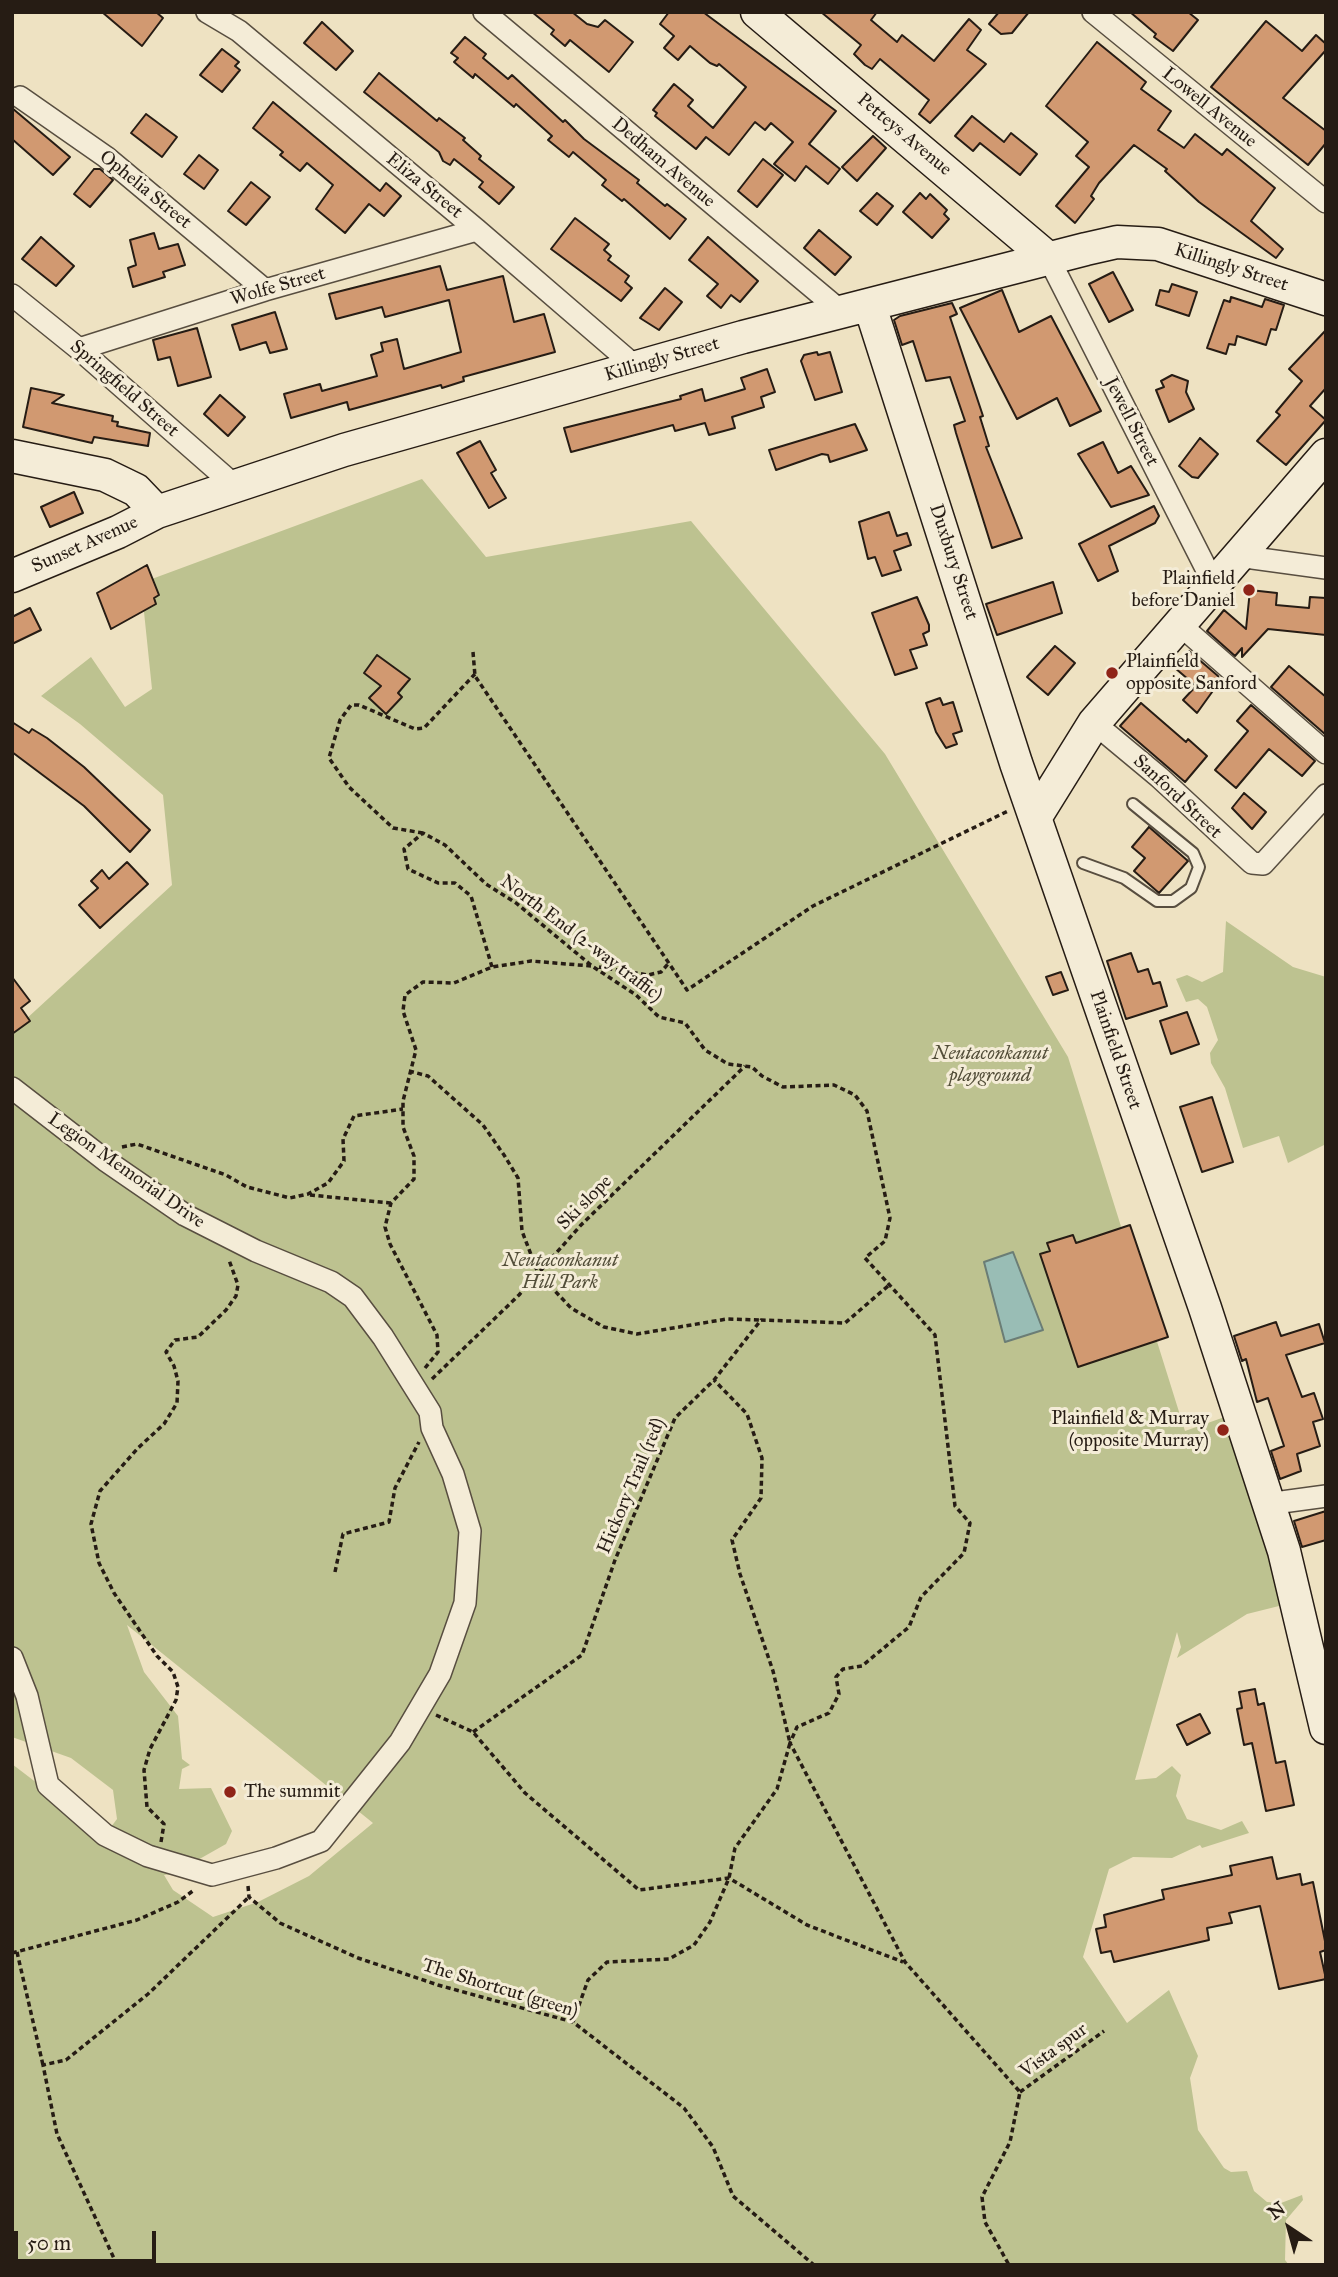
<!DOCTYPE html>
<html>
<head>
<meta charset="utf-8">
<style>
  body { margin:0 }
  #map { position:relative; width:1338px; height:2277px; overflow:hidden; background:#eee2c2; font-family:"IM FELL Great Primer",serif }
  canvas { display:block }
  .frame { position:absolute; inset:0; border:14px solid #261c14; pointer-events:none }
  .north { position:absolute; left:1254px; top:2193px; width:70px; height:70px; -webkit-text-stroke:5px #f4ecd7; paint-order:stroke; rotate:324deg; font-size:19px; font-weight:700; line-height:28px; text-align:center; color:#261c14 }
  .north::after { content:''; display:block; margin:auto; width:24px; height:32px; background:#261c14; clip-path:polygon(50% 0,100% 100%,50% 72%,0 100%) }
  .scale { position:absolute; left:14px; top:2231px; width:142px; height:32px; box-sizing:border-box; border:4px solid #261c14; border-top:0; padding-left:9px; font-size:21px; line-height:24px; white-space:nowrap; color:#261c14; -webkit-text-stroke:5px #f4ecd7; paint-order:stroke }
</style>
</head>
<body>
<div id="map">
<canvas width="1338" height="2277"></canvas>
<div class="frame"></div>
<div class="north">N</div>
<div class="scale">50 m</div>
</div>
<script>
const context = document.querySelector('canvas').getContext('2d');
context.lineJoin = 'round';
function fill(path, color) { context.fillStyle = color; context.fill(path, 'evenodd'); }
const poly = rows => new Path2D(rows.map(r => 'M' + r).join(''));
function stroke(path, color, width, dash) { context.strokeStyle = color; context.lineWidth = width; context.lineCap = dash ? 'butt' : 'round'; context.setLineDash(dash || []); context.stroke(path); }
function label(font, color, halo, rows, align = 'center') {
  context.font = font + ' "IM FELL Great Primer",serif'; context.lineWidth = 6; context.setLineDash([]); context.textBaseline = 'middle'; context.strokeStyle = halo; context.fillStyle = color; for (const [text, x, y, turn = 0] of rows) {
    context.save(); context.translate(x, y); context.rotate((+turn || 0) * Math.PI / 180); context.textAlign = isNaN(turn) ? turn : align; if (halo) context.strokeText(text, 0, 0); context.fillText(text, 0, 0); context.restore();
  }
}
const green = poly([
  [422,479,486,557,691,521,885,754,1068,1057,1185,1431,1236,1413,1295,1602,1247,1614,1177,1658,1181,1647,1177,1632,1135,1780,1156,1778,1172,1766,1181,1775,1176,1796,1187,1819,1221,1830,1242,1821,1249,1833,1202,1848,1200,1845,1172,1858,1133,1857,1109,1869,1083,1957,1127,2023,1169,1990,1198,2056,1190,2078,1198,2130,1224,2168,1231,2172,1247,2171,1254,2191,1267,2202,1281,2203,1302,2195,1303,2200,1286,2220,1285,2260,1289,2265,12,2265,12,1764,105,1835,117,1819,113,1790,71,1758,12,1737,12,1032,172,885,163,795,80,724,41,696,91,657,125,707,152,689,141,583],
  [127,1625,373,1823,309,1876,258,1902,213,1917,173,1890,164,1875,173,1874,226,1844,232,1831,211,1788,179,1789,182,1769,190,1765,182,1759,178,1716,144,1672],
  [1226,921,1293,967,1326,977,1326,1144,1288,1163,1279,1136,1243,1148,1225,1088,1211,1063,1210,1053,1218,1040,1207,1007,1198,999,1186,1002,1176,979,1187,975,1202,982,1223,972]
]);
const water = poly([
  [1013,1252,1043,1330,1005,1342,984,1262,1013,1252]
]);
const building = poly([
  [102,12,156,12,163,18,142,46,102,12],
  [532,12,572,12,587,24,598,27,605,20,633,42,609,72,570,40,565,46,551,34,554,30,532,12],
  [669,12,703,12,836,111,809,144,840,169,828,184,806,166,795,181,774,164,793,142,771,123,765,130,755,122,729,155,706,137,696,149,655,116,657,113,653,110,674,84,693,100,688,106,713,128,746,87,719,64,717,66,710,63,690,46,678,60,664,48,674,36,660,24,669,12],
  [821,12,877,12,871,20,897,42,902,35,934,61,969,19,981,30,967,50,986,64,930,123,919,114,929,100,880,59,872,69,865,65,854,54,861,45,821,12],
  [999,12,1029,12,1012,33,1001,34,989,24,999,12],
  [1130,12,1188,12,1198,20,1173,51,1154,37,1156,34,1130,12],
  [1266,21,1302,51,1316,35,1326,44,1326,50,1283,98,1326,131,1326,143,1308,165,1211,87,1266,21],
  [322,22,353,51,336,70,304,43,322,22],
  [465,37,486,54,483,58,508,79,512,75,563,122,565,120,584,139,639,180,637,183,665,206,667,204,686,219,670,239,624,199,622,201,602,185,606,180,573,152,569,157,548,140,552,136,516,104,514,107,475,74,473,78,454,62,458,58,451,53,465,37],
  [1097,42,1146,82,1141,89,1171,111,1158,130,1184,148,1195,134,1222,155,1227,149,1275,188,1251,221,1283,249,1276,258,1199,202,1165,171,1167,169,1134,145,1099,183,1091,196,1094,199,1075,223,1056,206,1089,167,1076,156,1088,142,1046,106,1097,42],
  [222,49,239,62,235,66,240,70,222,92,200,75,222,49],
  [379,73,437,121,439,118,465,138,463,140,481,156,479,159,514,187,499,204,479,187,483,182,454,159,450,165,443,161,439,152,364,92,379,73],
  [273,102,380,191,386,183,401,196,384,216,369,204,345,233,316,209,333,185,307,163,300,171,280,155,283,152,253,128,273,102],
  [12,108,70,157,53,175,12,139,12,108],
  [146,114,177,137,162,157,131,133,146,114],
  [972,116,1004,142,1011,133,1037,154,1020,175,980,143,973,151,955,136,972,116],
  [873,136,886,148,857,181,842,167,873,136],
  [199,155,218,170,204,189,184,174,199,155],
  [763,159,783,175,757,207,738,191,763,159],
  [94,169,100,169,113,180,90,207,74,194,94,169],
  [251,182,270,197,246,225,228,211,251,182],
  [877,193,893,206,877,225,860,211,877,193],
  [920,193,926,199,930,194,947,210,944,214,949,219,932,238,903,212,920,193],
  [575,218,609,244,604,250,611,256,608,260,629,276,625,282,632,288,621,301,551,249,575,218],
  [819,230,851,257,835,275,804,248,819,230],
  [154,233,159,249,178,244,185,265,163,272,165,277,133,287,128,268,136,265,130,240,154,233],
  [41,237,74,266,56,286,22,259,41,237],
  [708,237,758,281,740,302,731,295,721,308,707,296,718,284,689,260,708,237],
  [440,266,447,290,503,276,514,322,544,314,555,352,463,377,464,381,442,388,441,385,349,410,347,402,291,418,284,394,320,384,322,391,377,376,371,355,383,351,381,343,397,339,404,369,461,352,449,300,385,317,382,307,336,319,329,294,440,266],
  [1113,272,1133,310,1109,322,1089,284,1113,272],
  [1172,284,1197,292,1189,316,1156,305,1160,290,1169,292,1172,284],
  [665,288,682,302,659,330,640,318,665,288],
  [1002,290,1019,332,1051,316,1101,411,1070,426,1057,398,1017,419,960,308,1002,290],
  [1231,297,1262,307,1265,299,1284,305,1276,330,1271,329,1266,345,1237,336,1235,345,1229,344,1226,354,1207,348,1224,300,1230,302,1231,297],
  [952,303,957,314,950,317,983,416,980,417,989,446,986,447,1022,538,992,548,956,433,954,425,965,421,950,377,926,381,913,341,902,345,894,320,900,316,952,303],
  [275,312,287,349,270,353,266,342,240,350,232,325,275,312],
  [197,328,211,377,178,386,170,357,158,360,153,340,197,328],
  [1326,330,1326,388,1310,406,1326,420,1286,465,1257,441,1280,415,1276,412,1302,381,1289,369,1326,330],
  [817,352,818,355,830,352,842,392,815,400,801,361,804,355,817,352],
  [767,369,775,392,761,397,764,407,732,417,735,428,709,435,705,423,675,431,673,425,571,452,564,428,681,399,680,396,702,389,705,401,745,389,741,378,767,369],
  [1172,375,1188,381,1186,392,1194,409,1169,422,1156,390,1164,387,1161,381,1172,375],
  [31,388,64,395,52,403,113,416,112,421,118,422,117,426,150,433,148,446,94,437,92,443,23,427,31,388],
  [220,395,245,417,228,436,204,414,220,395],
  [855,424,867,450,830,462,828,455,822,454,776,470,769,450,855,424],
  [1200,438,1218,454,1198,478,1192,477,1179,466,1200,438],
  [480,441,496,470,491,473,506,498,489,508,457,453,480,441],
  [1103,442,1118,473,1131,466,1149,495,1111,507,1078,454,1103,442],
  [74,492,83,513,50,527,41,507,74,492],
  [1154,506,1159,516,1155,523,1109,546,1118,571,1098,581,1079,544,1154,506],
  [889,512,897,536,907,533,911,545,894,551,901,570,882,576,875,557,868,559,859,522,889,512],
  [147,565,159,595,154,598,156,604,111,629,97,593,147,565],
  [1053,582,1062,613,997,635,986,604,1053,582],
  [1250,590,1277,593,1276,605,1309,608,1310,597,1326,598,1326,635,1268,629,1242,657,1242,648,1235,656,1207,631,1224,610,1246,629,1250,590],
  [917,597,929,625,929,631,923,634,927,645,910,650,917,668,895,675,872,613,917,597],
  [30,608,41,630,12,644,12,617,30,608],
  [1055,646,1075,663,1048,695,1027,677,1055,646],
  [1189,651,1218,676,1220,681,1197,713,1183,700,1196,686,1175,668,1189,651],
  [377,655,410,679,398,693,402,697,386,714,369,698,381,686,364,673,377,655],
  [1289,666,1326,697,1326,735,1271,687,1289,666],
  [940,698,943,705,953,702,962,731,953,734,957,744,946,748,936,732,926,703,940,698],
  [1141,703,1186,742,1188,739,1207,756,1185,782,1120,726,1141,703],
  [1251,705,1315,761,1302,776,1269,749,1236,788,1215,770,1248,731,1237,721,1251,705],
  [12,722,29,733,32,729,47,738,84,767,150,830,130,852,84,806,12,752,12,722],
  [1244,793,1266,812,1252,829,1232,808,1244,793],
  [1149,827,1188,861,1159,893,1134,871,1145,858,1132,847,1149,827],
  [127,862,148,884,100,928,79,905,98,888,91,881,102,870,109,879,127,862],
  [1131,953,1138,972,1148,969,1153,984,1160,982,1167,1006,1126,1019,1107,961,1131,953],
  [1061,972,1068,990,1053,995,1046,977,1061,972],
  [12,977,30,1001,21,1008,30,1021,12,1034,12,977],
  [1187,1012,1199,1044,1171,1054,1160,1021,1187,1012],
  [1212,1097,1233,1162,1202,1172,1180,1107,1212,1097],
  [1130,1225,1168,1337,1078,1367,1040,1254,1050,1251,1047,1243,1073,1235,1076,1243,1130,1225],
  [1276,1322,1281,1336,1319,1324,1325,1343,1286,1355,1302,1397,1314,1393,1323,1419,1313,1422,1320,1446,1297,1454,1301,1471,1280,1479,1271,1451,1284,1446,1268,1398,1257,1402,1246,1359,1242,1361,1234,1336,1276,1322],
  [1326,1511,1326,1540,1302,1547,1294,1521,1326,1511],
  [1255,1689,1258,1705,1264,1703,1276,1763,1285,1761,1294,1805,1266,1811,1252,1743,1244,1745,1237,1709,1242,1708,1239,1692,1255,1689],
  [1200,1714,1210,1733,1187,1745,1177,1725,1200,1714],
  [1272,1857,1277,1879,1300,1874,1302,1885,1313,1882,1326,1946,1326,1950,1320,1952,1326,1979,1279,1989,1260,1906,1229,1913,1232,1923,1207,1928,1209,1940,1114,1962,1111,1951,1101,1953,1096,1929,1106,1927,1104,1915,1164,1899,1162,1890,1232,1875,1230,1866,1272,1857]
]);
const path = poly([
  [473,652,475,676,687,990,813,906,1008,811],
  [423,833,393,828,349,787,329,758,340,720,351,705,359,705,415,729,424,728,475,674],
  [492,967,471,896,455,883,438,883,408,869,404,849,423,833,445,845,486,884,516,903,592,966,636,995,659,1017,685,1023,705,1050,728,1064,752,1067,762,1076,783,1087,834,1085,855,1095,867,1111,890,1218,885,1241,865,1258,935,1335,955,1506,970,1523,964,1553,921,1597,909,1627,862,1666,843,1669,836,1677,839,1694,829,1713,797,1727,790,1743,905,1962,1020,2092,1010,2142,982,2197,985,2222,1009,2265],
  [599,967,648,975,661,972,668,964],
  [409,1071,428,1076,483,1125,504,1155,518,1178,522,1231,538,1273,571,1308,604,1327,637,1334,727,1319,761,1320],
  [122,1147,137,1144,226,1175,247,1187,290,1198,308,1194,328,1183,344,1161,343,1139,354,1116,403,1109],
  [310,1195,390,1203],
  [425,1368,438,1352,437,1335,390,1244,385,1227,391,1203,414,1179,414,1156,403,1127,403,1101,416,1050,403,1011,405,995,423,982,454,983,492,967,531,961,591,966],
  [432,1379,519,1295,581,1225,745,1066],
  [335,1572,343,1534,389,1522,395,1488,419,1442],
  [436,1715,473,1732,525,1793,639,1890,729,1878,807,1925,903,1962],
  [473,1732,582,1655,615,1560,675,1418,714,1380,761,1320,845,1323,888,1286],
  [161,1842,164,1824,147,1807,144,1770,150,1749,176,1700,178,1687,173,1672,157,1656,114,1593,99,1563,91,1524,100,1491,138,1448,164,1424,177,1403,178,1381,174,1366,166,1352,175,1340,198,1337,226,1310,236,1296,238,1285,229,1260],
  [248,1886,249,1897,280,1923,358,1958,438,1985,573,2022,684,2108,713,2147,733,2196,814,2265],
  [17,1952,43,2065],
  [12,1953,137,1920,178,1902,194,1890],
  [573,2022,588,1980,607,1962,669,1959,694,1945,710,1922,729,1878,735,1848,777,1789,790,1743,773,1671,740,1574,732,1540,761,1498,762,1458,747,1414,714,1380],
  [1020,2092,1104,2031],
  [117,2265,57,2134,43,2065,66,2060,148,1994,249,1897]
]);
const lane = poly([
  [1083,863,1124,878,1157,901,1173,901,1191,888,1199,867,1193,853,1133,804]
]);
const street = poly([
  [207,12,239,31,477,230,636,367],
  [484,12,843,313],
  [1093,12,1326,202],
  [20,97,106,157,265,290],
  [1049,259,1214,584],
  [12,295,79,349,234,485],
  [79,349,265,290,477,230],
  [1238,556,1326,568],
  [1179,624,1326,753],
  [1094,723,1159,777,1252,863,1263,864,1326,795],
  [12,1088,105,1160,185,1215,256,1251,331,1282,353,1297,383,1337,430,1412,432,1428,453,1474,470,1531,465,1603,440,1674,400,1742,321,1841,276,1858,212,1875,148,1856,105,1835,48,1785,27,1696,12,1658],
  [1267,1504,1326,1496]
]);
const secondary = poly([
  [757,12,1049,259],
  [870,306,1016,763,1205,1308,1284,1551,1326,1728],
  [12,456,105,475,136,490,157,512],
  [12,576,118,532,157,512,344,450,743,337,1086,249,1117,242,1158,244,1326,299],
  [1035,818,1094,723,1326,455]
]);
const markers = [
  [1249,590,7,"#8f2418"],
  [1112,673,7,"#8f2418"],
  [1223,1430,7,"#8f2418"],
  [230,1792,7,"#8f2418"]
];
const streetNames = [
  ["Lowell Avenue",1209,108,39],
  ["Petteys Avenue",904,135,40],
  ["Dedham Avenue",663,163,40],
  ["Eliza Street",424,186,39],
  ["Ophelia Street",145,190,39],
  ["Killingly Street",1231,268,18],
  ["Wolfe Street",278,287,-16],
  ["Killingly Street",662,360,-16],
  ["Springfield Street",124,389,41],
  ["Jewell Street",1131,422,63],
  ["Sunset Avenue",85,545,-24],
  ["Duxbury Street",953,562,72],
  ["Sanford Street",1177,797,43],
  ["North End (2-way traffic)",581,939,37],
  ["Plainfield Street",1115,1050,71],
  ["Legion Memorial Drive",126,1171,35],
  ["Ski slope",585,1203,-45],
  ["Hickory Trail (red)",632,1486,-67],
  ["The Shortcut (green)",500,1989,17],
  ["Vista spur",1054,2051,-36]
];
const poiNames = [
  ["Plainfield",1235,579],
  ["before Daniel",1235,601],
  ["Plainfield",1126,662,"left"],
  ["opposite Sanford",1126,684,"left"],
  ["Plainfield & Murray",1209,1419],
  ["(opposite Murray)",1209,1441],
  ["The summit",244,1792,"left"]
];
const parkNames = [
  ["Neutaconkanut",990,1054],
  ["playground",990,1076],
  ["Neutaconkanut",560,1261],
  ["Hill Park",560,1283]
];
fill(green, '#bdc290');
fill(water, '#99bdb5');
stroke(water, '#6b7d75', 2);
fill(building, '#d19971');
stroke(building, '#261c14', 2);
stroke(lane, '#584e40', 14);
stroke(street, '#584e40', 24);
stroke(secondary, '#261c14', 35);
stroke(path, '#261c14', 3.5, [5, 3.5]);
stroke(lane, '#f4ecd7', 10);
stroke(street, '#f4ecd7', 21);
stroke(secondary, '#f4ecd7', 32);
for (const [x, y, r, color] of markers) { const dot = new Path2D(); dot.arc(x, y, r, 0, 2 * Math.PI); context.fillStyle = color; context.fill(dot); stroke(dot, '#f4ecd7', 2.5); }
label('19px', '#261c14', '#f4ecd7', streetNames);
label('19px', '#261c14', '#f4ecd7', poiNames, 'right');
label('italic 19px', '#534e39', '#f4ecd7', parkNames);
</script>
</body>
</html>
